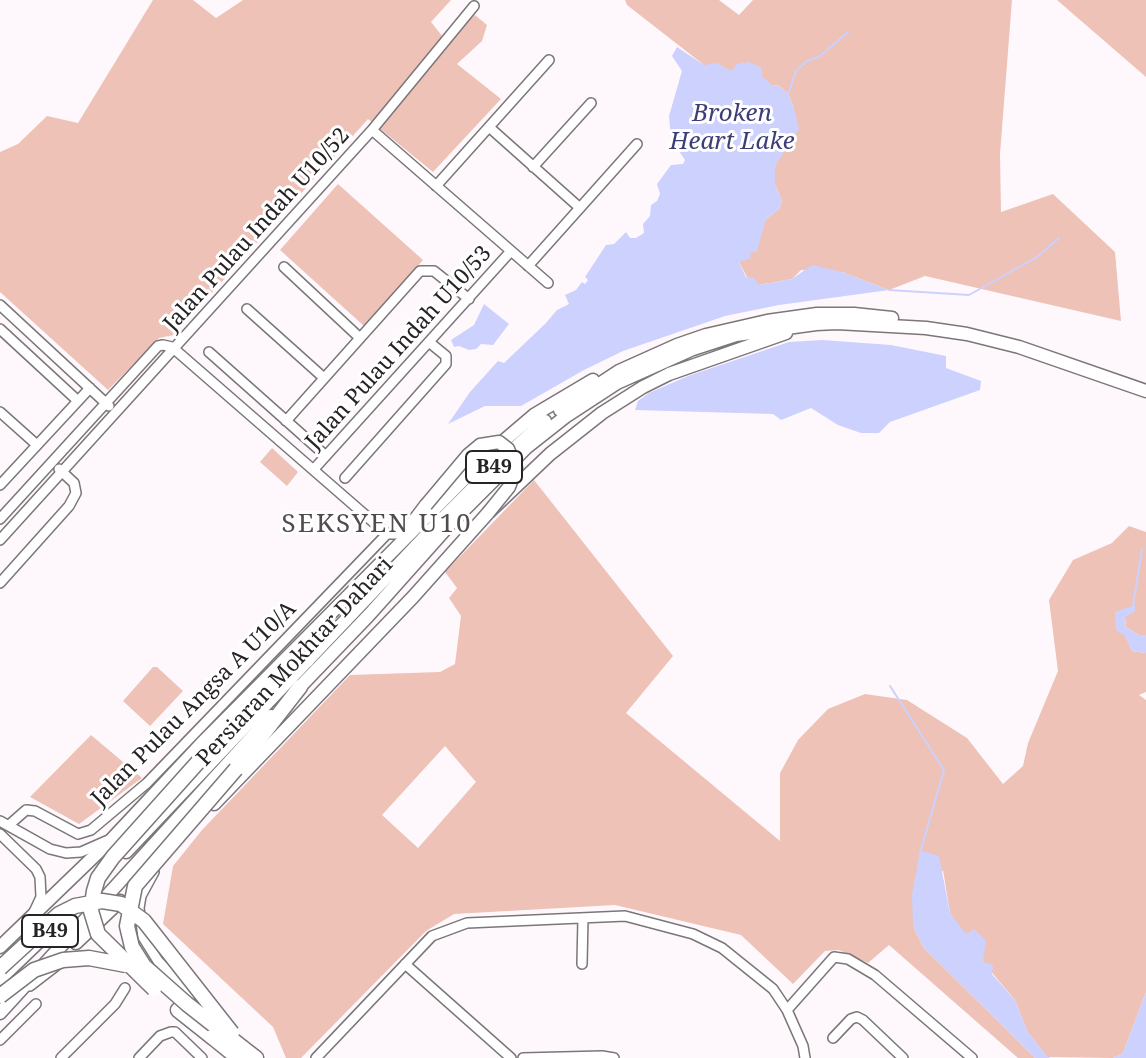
<!DOCTYPE html>
<html>
<head>
<meta charset="utf-8">
<style>
  body { margin:0 }
  canvas { display:block; background:#fef8fc }
</style>
</head>
<body>
<canvas width="1146" height="1058"></canvas>
<script>
const context = document.querySelector('canvas').getContext('2d');
context.lineJoin = 'round';
function fill(path, color) { context.fillStyle = color; context.fill(path, 'evenodd'); }
const poly = rows => new Path2D(rows.map(r => 'M' + r).join(''));
function stroke(path, color, width, dash) { context.strokeStyle = color; context.lineWidth = width; context.lineCap = dash ? 'butt' : 'round'; context.setLineDash(dash || []); context.stroke(path); }
function label(font, color, halo, rows, align = 'center') {
  context.font = font + ' "Noto Serif",serif'; context.lineWidth = 6; context.setLineDash([]); context.textBaseline = 'middle'; context.strokeStyle = halo; context.fillStyle = color; for (const [text, x, y, turn = 0] of rows) {
    context.save(); context.translate(x, y); context.rotate((+turn || 0) * Math.PI / 180); context.textAlign = isNaN(turn) ? turn : align; if (halo) context.strokeText(text, 0, 0); context.fillText(text, 0, 0); context.restore();
  }
}
const green = poly([
  [153,0,193,0,216,18,243,0,451,0,431,22,443,37,475,15,487,25,482,41,457,64,501,99,433,172,368,119,174,335,159,338,108,390,0,292,0,152,18,144,47,116,78,123],
  [625,0,719,0,739,15,753,0,1012,0,1000,154,1001,212,1053,194,1115,252,1121,321,925,276,889,290,842,272,801,270,792,279,759,285,747,277,739,262,750,253,766,219,779,209,782,201,775,184,775,166,783,151,794,108,788,94,778,85,772,86,761,76,762,68,731,71,704,65,627,5],
  [1057,0,1146,0,1146,77],
  [338,184,423,260,364,326,280,250],
  [272,448,298,472,287,486,260,462],
  [534,480,673,656,626,713,780,841,780,773,798,740,828,709,865,694,907,700,967,738,1003,784,1023,766,1028,743,1058,671,1049,600,1073,560,1112,543,1129,526,1146,532,1146,635,1139,635,1126,627,1125,617,1115,613,1132,651,1146,653,1146,692,1139,695,1146,700,1146,992,1123,1053,1113,1058,1047,1057,1027,1031,1015,1000,983,962,950,913,943,870,913,926,924,948,1035,1058,1018,1058,889,945,868,963,839,950,825,951,793,984,741,935,615,905,454,914,426,931,301,1058,286,1058,273,1027,163,924,173,866,202,830,350,675,440,672,455,664,461,616,449,598,457,588,445,572],
  [445,746,476,782,418,848,382,815],
  [153,667,157,667,183,691,150,726,123,701],
  [91,735,142,778,79,824,30,797]
]);
const water = poly([
  [677,47,704,65,717,63,731,71,737,64,748,62,762,68,762,76,772,86,778,85,788,94,794,108,799,129,775,166,775,184,782,201,779,209,766,219,757,251,750,253,751,258,739,262,746,277,754,278,759,285,792,279,812,265,842,272,889,290,779,305,725,316,623,351,584,370,521,406,485,406,448,424,470,392,498,361,504,363,545,324,557,310,569,304,565,295,576,290,582,282,585,284,588,280,585,277,606,245,614,244,626,232,630,238,636,238,644,233,643,224,650,216,651,205,657,201,660,194,657,184,671,165,683,164,685,160,671,139,669,116,682,71,672,56],
  [484,304,509,324,493,345,481,344,476,349,469,350,459,346,454,347,451,340,474,325],
  [822,340,891,345,946,356,946,368,981,381,980,390,890,422,879,433,861,433,838,425,811,408,781,420,773,414,635,410,638,401,649,393,688,376,789,342],
  [1135,605,1135,611,1125,617,1126,627,1139,635,1146,635,1146,653,1132,651,1125,636,1116,630,1115,612],
  [920,850,939,856,950,913,966,934,974,929,986,940,983,962,993,965,992,974,1015,1000,1027,1031,1047,1056,1051,1058,1035,1058,924,948,913,926,912,895],
  [1146,992,1146,1058,1113,1058,1123,1053]
]);
const stream = poly([
  [788,94,796,71,807,61,819,57,848,32],
  [889,290,969,295,1037,257,1059,238],
  [1133,606,1142,549],
  [890,686,944,770,920,853]
]);
const minor = poly([
  [489,127,580,208],
  [372,130,474,6],
  [533,167,591,103],
  [436,186,549,60],
  [528,266,637,144],
  [284,267,360,338],
  [0,305,109,406],
  [247,309,324,378],
  [0,329,78,401],
  [209,352,326,456],
  [0,412,37,445],
  [286,421,420,271,434,271,469,299],
  [314,469,511,251],
  [345,478,446,364,446,356,429,342],
  [0,485,90,388],
  [0,519,158,346,163,345,172,347,387,534,403,534],
  [0,540,372,130,548,283],
  [0,583,69,506,76,493,74,483,59,469],
  [0,821,50,849,66,853,81,852,106,841],
  [9,825,26,810,35,811,78,834,91,830,147,783,387,534],
  [0,834,36,869,40,877,41,897,34,912],
  [154,872,141,896,139,908,143,937,158,961,203,1006],
  [405,964,511,1058],
  [582,964,583,918],
  [30,986,56,966],
  [787,1010,834,957,848,959,875,975,972,1058],
  [833,1038,851,1019,857,1017,863,1020,903,1058],
  [0,1040,36,1004],
  [61,1058,115,1004,125,988],
  [139,1058,160,1036,171,1032,175,1032,202,1058],
  [316,1058,432,936,467,923,625,916,693,934,722,948,773,989,787,1010,803,1046,805,1058],
  [523,1058,602,1056,614,1058]
]);
const major = poly([
  [560,410,619,371,677,345,706,335,767,321,817,314,854,314,892,318],
  [407,530,426,505],
  [295,692,369,615,452,522,527,447,565,417,617,383,693,349,736,335,816,324,837,323,926,328,967,334,1019,347,1146,391],
  [214,804,413,597,488,513,550,454,602,413,643,387,669,374,786,333],
  [126,852,435,526,502,459,545,421],
  [76,943,120,901],
  [0,947,112,839,201,744,493,450,534,415,593,380],
  [0,979,50,931],
  [0,1013,271,716]
]);
const highway = poly([
  [199,761,285,675,307,660],
  [236,769,300,687],
  [178,1010,212,1037],
  [243,1048,256,1058]
]);
const majorBridge = poly([
  [426,505,468,455,480,445,499,442,508,449,516,468,509,487,488,513]
]);
const highwayBridge = poly([
  [236,769,135,886,127,926,132,947,144,966,187,1004,243,1048],
  [0,968,59,914,75,906,102,901,121,904,144,921,232,1033],
  [154,989,98,934,91,911,94,891,98,878,113,857,199,761],
  [0,996,34,970,63,960,89,958,126,965],
  [212,1037,238,1058]
]);
const shields = [
  [494,467,56],
  [50,931,56]
];
const shieldNames = [
  ["B49",494,467],
  ["B49",50,931]
];
const streetNames = [
  ["Jalan Pulau Indah U10/52",257,230,-48],
  ["Jalan Pulau Indah U10/53",399,348,-48],
  ["Persiaran Mokhtar Dahari",295,662,-47],
  ["Jalan Pulau Angsa A U10/A",194,704,-45]
];
const waterNames = [
  ["Broken",732,114],
  ["Heart Lake",732,142]
];
const quarterNames = [
  ["SEKSYEN U10",377,525]
];
fill(green, '#eec2b7');
fill(water, '#ccd1fe');
stroke(stream, '#ccd1fe', 2);
stroke(minor, '#7b7679', 12);
stroke(major, '#7b7679', 15);
stroke(highway, '#7b7679', 17);
stroke(minor, '#fff', 9);
stroke(major, '#fff', 12);
stroke(highway, '#fff', 14);
stroke(majorBridge, '#7b7679', 15, []);
stroke(highwayBridge, '#7b7679', 17, []);
stroke(majorBridge, '#fff', 12);
stroke(highwayBridge, '#fff', 14);
for (const [x, y, w] of shields) { const box = new Path2D(); box.roundRect(x - w / 2, y - 16, w, 32, 6); context.fillStyle = '#fff'; context.fill(box); stroke(box, '#262325', 2); }
label('bold 20px', '#262325', null, shieldNames);
label('22px', '#262325', '#fff', streetNames);
label('italic 24px', '#3d3e76', '#fff', waterNames);
context.letterSpacing = '2px';
label('26px', '#514c4f', '#fff', quarterNames);
context.letterSpacing = '0px';
</script>
</body>
</html>
